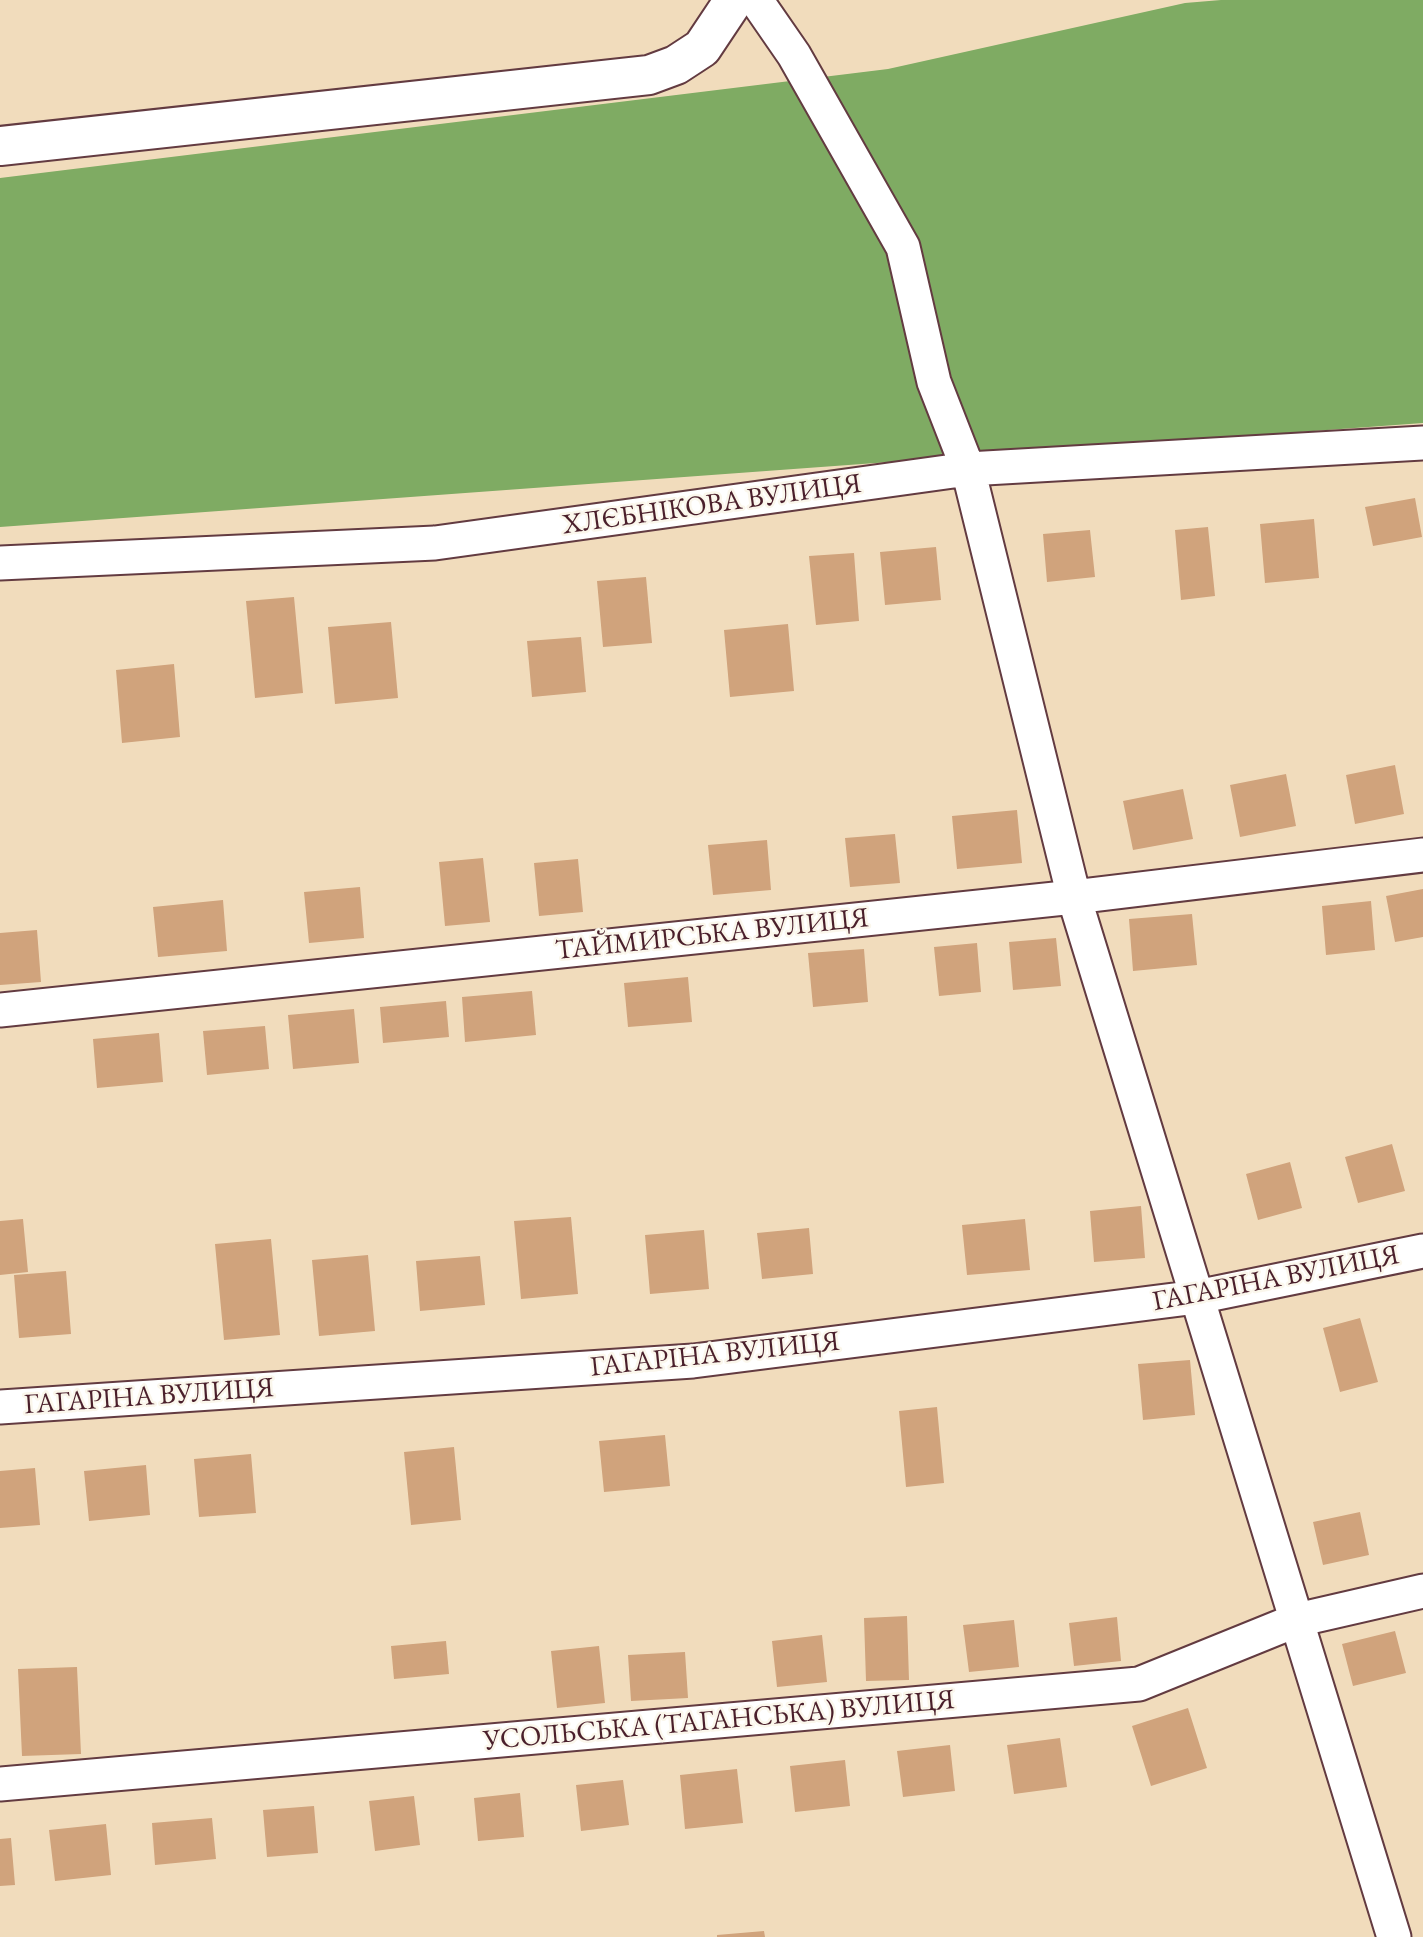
<!DOCTYPE html>
<html>
<head>
<meta charset="utf-8">
<style>
  body { margin:0 }
  canvas { display:block; background:#f1dcbc }
</style>
</head>
<body>
<canvas width="1423" height="1937"></canvas>
<script>
const context = document.querySelector('canvas').getContext('2d');
context.lineJoin = 'round';
function fill(path, color) { context.fillStyle = color; context.fill(path, 'evenodd'); }
const poly = rows => new Path2D(rows.map(r => 'M' + r).join(''));
function stroke(path, color, width, dash) { context.strokeStyle = color; context.lineWidth = width; context.lineCap = dash ? 'butt' : 'round'; context.setLineDash(dash || []); context.stroke(path); }
function label(font, color, halo, rows, align = 'center') {
  context.font = font + ' "EB Garamond",serif'; context.lineWidth = 5; context.setLineDash([]); context.textBaseline = 'middle'; context.strokeStyle = halo; context.fillStyle = color; for (const [text, x, y, turn = 0] of rows) {
    context.save(); context.translate(x, y); context.rotate((+turn || 0) * Math.PI / 180); context.textAlign = isNaN(turn) ? turn : align; if (halo) context.strokeText(text, 0, 0); context.fillText(text, 0, 0); context.restore();
  }
}
const forest = poly([
  [1221,0,1423,0,1423,423,0,527,0,178,888,69,1185,3]
]);
const building = poly([
  [1415,498,1422,537,1373,546,1365,507],
  [1314,519,1319,578,1265,583,1260,524],
  [1208,527,1215,596,1181,600,1175,530],
  [1090,530,1095,577,1047,582,1043,534],
  [936,547,941,600,885,605,880,552],
  [854,553,859,621,816,625,809,556],
  [646,577,652,643,603,647,597,581],
  [294,597,303,693,255,698,246,601],
  [391,622,398,698,335,704,328,627],
  [788,624,794,691,730,697,724,630],
  [581,637,586,692,532,697,527,641],
  [174,664,180,737,122,743,116,670],
  [1395,765,1404,814,1355,824,1346,775],
  [1286,774,1296,826,1240,837,1230,785],
  [1183,789,1193,839,1133,850,1123,801],
  [1017,810,1022,863,957,869,952,816],
  [895,834,900,883,850,887,845,838],
  [767,840,771,890,713,895,708,845],
  [483,858,490,922,445,926,439,862],
  [578,859,583,912,539,916,534,863],
  [360,887,364,938,309,943,304,892],
  [1423,889,1423,937,1395,942,1386,896],
  [223,900,227,951,158,957,153,907],
  [1371,901,1375,950,1326,955,1322,906],
  [1192,914,1197,965,1133,971,1129,919],
  [37,930,41,982,0,985,0,933],
  [1056,938,1061,986,1013,990,1009,942],
  [977,943,981,992,939,996,934,947],
  [864,949,868,1002,813,1007,808,953],
  [688,977,692,1022,628,1027,624,983],
  [532,991,536,1035,465,1042,462,997],
  [446,1001,449,1037,383,1043,380,1007],
  [354,1009,359,1063,293,1069,288,1015],
  [265,1026,269,1069,207,1075,203,1031],
  [159,1033,163,1082,97,1088,93,1039],
  [1392,1144,1405,1191,1358,1203,1345,1157],
  [1290,1162,1302,1208,1258,1220,1246,1174],
  [1141,1206,1145,1258,1094,1262,1090,1211],
  [571,1217,578,1294,521,1299,514,1221],
  [23,1219,28,1272,0,1275,0,1221],
  [1025,1219,1030,1270,967,1275,962,1225],
  [809,1228,813,1274,762,1279,757,1233],
  [704,1230,709,1289,650,1294,645,1235],
  [271,1239,280,1335,224,1340,215,1244],
  [368,1255,375,1331,319,1336,312,1260],
  [480,1256,485,1305,420,1311,416,1261],
  [66,1271,71,1334,19,1338,14,1275],
  [1360,1318,1378,1382,1340,1392,1323,1328],
  [1190,1360,1195,1415,1143,1420,1138,1364],
  [937,1407,944,1483,906,1487,899,1411],
  [665,1435,670,1486,604,1492,599,1441],
  [454,1447,461,1520,411,1525,404,1452],
  [251,1454,256,1513,199,1517,194,1459],
  [146,1465,150,1515,89,1521,84,1471],
  [35,1468,40,1525,0,1528,0,1471],
  [1360,1512,1369,1555,1323,1565,1313,1522],
  [907,1616,909,1680,866,1681,864,1618],
  [1117,1617,1121,1661,1074,1666,1069,1623],
  [1014,1620,1019,1667,969,1672,963,1625],
  [1395,1631,1406,1673,1353,1686,1342,1644],
  [822,1635,827,1682,777,1687,772,1641],
  [446,1641,449,1674,394,1679,391,1646],
  [599,1646,605,1703,557,1708,551,1651],
  [685,1652,688,1698,631,1701,628,1655],
  [77,1667,81,1754,22,1756,18,1669],
  [1188,1708,1207,1768,1151,1786,1132,1726],
  [1060,1738,1067,1787,1014,1794,1007,1745],
  [950,1745,955,1791,903,1797,897,1751],
  [845,1760,850,1806,795,1812,790,1766],
  [737,1769,743,1823,685,1829,680,1775],
  [623,1780,629,1825,581,1831,576,1785],
  [520,1793,524,1837,478,1841,474,1798],
  [414,1796,420,1845,375,1851,369,1801],
  [314,1806,318,1853,267,1857,263,1810],
  [212,1818,216,1859,155,1865,152,1823],
  [106,1824,111,1875,55,1881,49,1830],
  [11,1838,15,1885,0,1886,0,1839],
  [764,1931,765,1937,717,1937,717,1935]
]);
const minor = poly([
  [756,0,794,55,903,247,934,382,968,469,1074,897,1394,1937],
  [0,563,435,543,968,469,1423,443],
  [0,1010,1074,897,1423,855],
  [0,1407,693,1361,1197,1297,1423,1251],
  [0,1784,1139,1684,1297,1620,1423,1591]
]);
const tertiary = poly([
  [0,146,649,75,676,65,702,48,734,0]
]);
const streetNames = [
  ["ХЛЄБНІКОВА ВУЛИЦЯ",712,505,-8],
  ["ТАЙМИРСЬКА ВУЛИЦЯ",712,935,-6],
  ["ГАГАРІНА ВУЛИЦЯ",1276,1279,-11],
  ["ГАГАРІНА ВУЛИЦЯ",715,1355,-6],
  ["ГАГАРІНА ВУЛИЦЯ",149,1397,-4],
  ["УСОЛЬСЬКА (ТАГАНСЬКА) ВУЛИЦЯ",719,1721,-5]
];
fill(forest, '#7fab63');
fill(building, '#d0a37c');
stroke(minor, '#633b41', 37);
stroke(tertiary, '#633b41', 42);
stroke(minor, '#fff', 33);
stroke(tertiary, '#fff', 38);
label('28px', '#4a1f2b', '#fbf7ec', streetNames);
</script>
</body>
</html>
